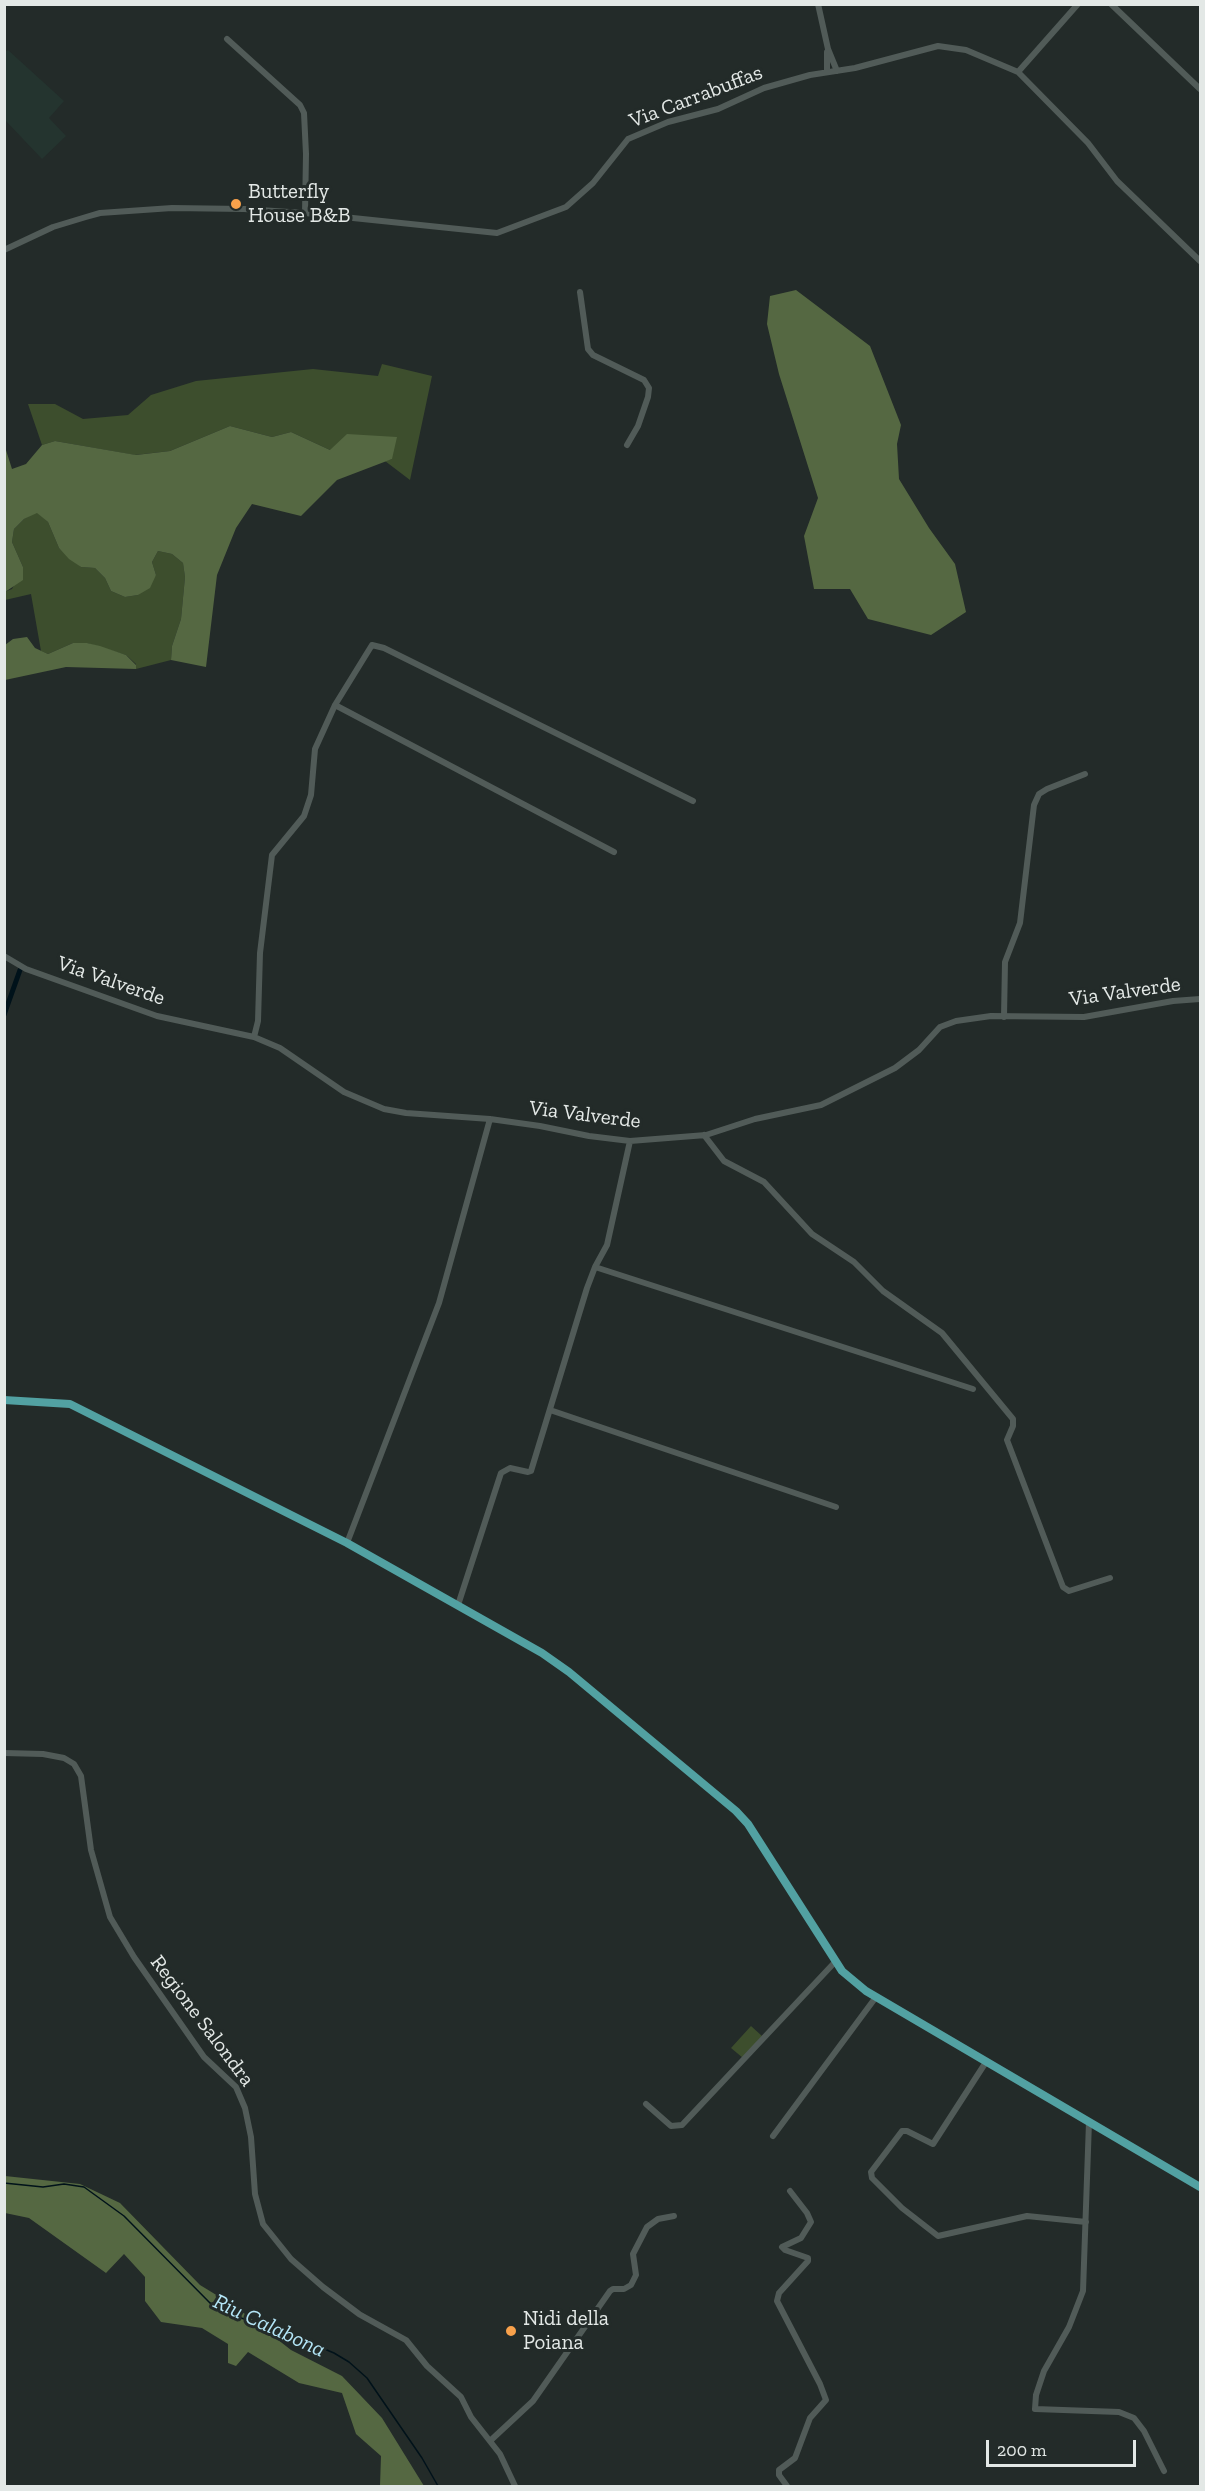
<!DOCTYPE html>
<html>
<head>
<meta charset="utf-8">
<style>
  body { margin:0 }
  #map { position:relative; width:1205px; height:2491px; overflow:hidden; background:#232b29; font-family:"Zilla Slab",serif }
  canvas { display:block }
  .frame { position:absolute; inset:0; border:6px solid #e3e8e6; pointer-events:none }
  .scale { position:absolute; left:986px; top:2440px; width:150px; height:27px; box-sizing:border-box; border:3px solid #e3e8e6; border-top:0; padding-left:8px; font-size:18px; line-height:21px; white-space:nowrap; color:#e3e8e6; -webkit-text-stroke:4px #232b29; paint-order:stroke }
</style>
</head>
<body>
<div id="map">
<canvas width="1205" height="2491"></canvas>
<div class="frame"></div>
<div class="scale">200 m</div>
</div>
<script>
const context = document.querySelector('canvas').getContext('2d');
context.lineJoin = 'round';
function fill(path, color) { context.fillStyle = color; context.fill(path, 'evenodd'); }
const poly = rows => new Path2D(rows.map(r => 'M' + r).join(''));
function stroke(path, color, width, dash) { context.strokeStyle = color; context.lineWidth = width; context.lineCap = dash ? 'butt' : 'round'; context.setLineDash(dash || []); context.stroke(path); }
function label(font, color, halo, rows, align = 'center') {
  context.font = font + ' "Zilla Slab",serif'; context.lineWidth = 6; context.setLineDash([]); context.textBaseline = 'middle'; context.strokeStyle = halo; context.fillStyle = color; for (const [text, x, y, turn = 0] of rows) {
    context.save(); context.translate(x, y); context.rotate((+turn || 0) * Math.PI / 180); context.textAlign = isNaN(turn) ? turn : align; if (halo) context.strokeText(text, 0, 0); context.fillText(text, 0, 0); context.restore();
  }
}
const built = poly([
  [8,50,64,101,49,118,66,136,42,159,5,120,4,52]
]);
const green = poly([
  [382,364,432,376,410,480,385,461,392,459,330,450,291,432,272,437,230,426,170,451,135,455,55,441,42,445,28,404,55,404,83,419,128,415,151,395,196,381,313,369,378,376],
  [37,512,48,522,59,548,81,567,95,568,105,578,111,591,125,597,138,595,156,575,152,562,158,551,172,554,183,563,185,577,181,619,172,646,171,660,136,669,136,664,126,655,87,643,73,643,48,654,41,651,31,594,5,600,4,592,12,589,23,567,12,542,14,529,24,519],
  [751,2026,762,2036,743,2058,731,2048]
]);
const forest = poly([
  [796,290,870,346,901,425,897,444,899,479,929,528,955,564,966,612,931,635,868,619,850,589,814,589,804,536,818,498,779,374,767,324,770,296],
  [230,426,272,437,291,432,330,450,347,434,397,437,392,459,337,480,301,516,252,504,236,528,217,575,206,667,171,660,172,646,181,619,185,577,183,563,172,554,158,551,152,562,156,575,150,588,138,595,125,597,111,591,105,578,95,568,81,567,69,559,59,548,48,522,37,513,24,519,14,529,12,542,23,567,23,580,5,592,5,447,12,469,26,464,42,445,55,441,136,455,170,451],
  [27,637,35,648,48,654,73,643,87,643,100,646,126,655,136,665,136,669,66,667,5,680,5,645,13,639],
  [5,2176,80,2184,120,2203,200,2285,236,2307,291,2350,342,2376,382,2418,424,2486,380,2486,381,2456,356,2434,342,2393,299,2383,248,2352,236,2366,228,2363,228,2344,202,2328,161,2322,145,2301,145,2277,124,2254,106,2273,29,2218,5,2213]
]);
const stream = poly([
  [4,2183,43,2187,64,2184,84,2187,124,2216,210,2303,233,2316,264,2324,334,2353,349,2362,367,2378,422,2458,438,2486]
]);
const canal = poly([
  [4,1015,20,970]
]);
const minor = poly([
  [818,4,828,49,837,71],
  [1111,4,1200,89],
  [227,39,300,105,304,113,306,154,305,213],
  [827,72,827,52],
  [1018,72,1088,143,1117,181,1200,261],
  [4,250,53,227,86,217,100,213,172,208,244,209,305,213,497,233,566,207,593,183,628,139,668,122,718,109,764,88,810,75,855,68,938,46,966,50,1018,72,1078,4],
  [580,292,588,349,593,355,644,380,649,388,648,397,638,426,627,445],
  [335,705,614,852],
  [4,956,26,969,157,1016,254,1037,280,1048,344,1092,384,1109,406,1113,490,1119,540,1126,589,1136,630,1141,706,1135,755,1119,821,1105,895,1068,919,1050,940,1027,956,1021,991,1016,1084,1017,1173,1001,1200,999],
  [1004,1017,1005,962,1020,923,1034,805,1039,794,1047,789,1085,774],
  [254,1037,258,1021,260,953,272,855,304,816,311,795,315,749,335,705,372,645,384,648,693,801],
  [704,1135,724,1161,764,1182,812,1234,854,1262,883,1291,942,1333,1013,1419,1013,1426,1007,1440,1063,1587,1069,1591,1110,1578],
  [595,1267,973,1389],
  [550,1410,836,1507],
  [347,1543,439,1303,490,1119],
  [458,1605,501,1473,510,1468,528,1472,531,1471,587,1288,595,1267,607,1245,630,1141],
  [4,1753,43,1754,64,1758,74,1764,81,1776,91,1850,110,1917,134,1957,204,2057,236,2087,245,2108,251,2137,255,2194,263,2224,291,2259,323,2287,359,2314,406,2340,427,2366,461,2397,471,2417,500,2454,515,2486],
  [986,2062,933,2144,907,2131,902,2131,871,2172,872,2178,902,2208,938,2236,1027,2216,1086,2222],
  [646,2104,671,2126,682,2125,835,1962],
  [1089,2122,1083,2291,1069,2327,1044,2371,1036,2395,1035,2409,1119,2412,1134,2418,1144,2431,1164,2471],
  [773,2136,876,1997],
  [490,2441,533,2401,610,2291,613,2289,624,2289,631,2285,636,2275,633,2254,647,2227,658,2219,674,2216],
  [787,2486,779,2475,779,2470,795,2458,810,2418,826,2400,820,2384,777,2301,779,2293,808,2261,808,2258,785,2250,782,2247,801,2238,811,2222,807,2213,790,2191]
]);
const major = poly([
  [4,1400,70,1404,347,1543,542,1653,569,1672,736,1811,748,1824,842,1971,866,1991,1200,2187]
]);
const markers = [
  [236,204,6,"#f8a14b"],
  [511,2331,6,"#f8a14b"]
];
const streetNames = [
  ["Via Carrabuffas",696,97,-21],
  ["Via Valverde",111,981,19],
  ["Via Valverde",1125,992,-8],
  ["Via Valverde",585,1115,7],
  ["Regione Salondra",202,2021,53]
];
const poiNames = [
  ["Butterfly",248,192],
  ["House B&B",248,216],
  ["Nidi della",523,2319],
  ["Poiana",523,2343]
];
const waterNames = [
  ["Riu Calabona",269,2326,25]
];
fill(built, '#24342f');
fill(green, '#3d4e2d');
fill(forest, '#556842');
stroke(stream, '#00121a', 1.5);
stroke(canal, '#00121a', 5);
stroke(minor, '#515b58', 6);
stroke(major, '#52a1a2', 8);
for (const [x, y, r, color] of markers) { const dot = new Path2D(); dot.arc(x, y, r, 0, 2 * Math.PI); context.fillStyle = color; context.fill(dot); stroke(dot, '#232b29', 2); }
label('21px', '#e3e8e6', '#232b29', streetNames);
label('21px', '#e3e8e6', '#232b29', poiNames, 'left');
label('italic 22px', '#b4e6f7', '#232b29', waterNames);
</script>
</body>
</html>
